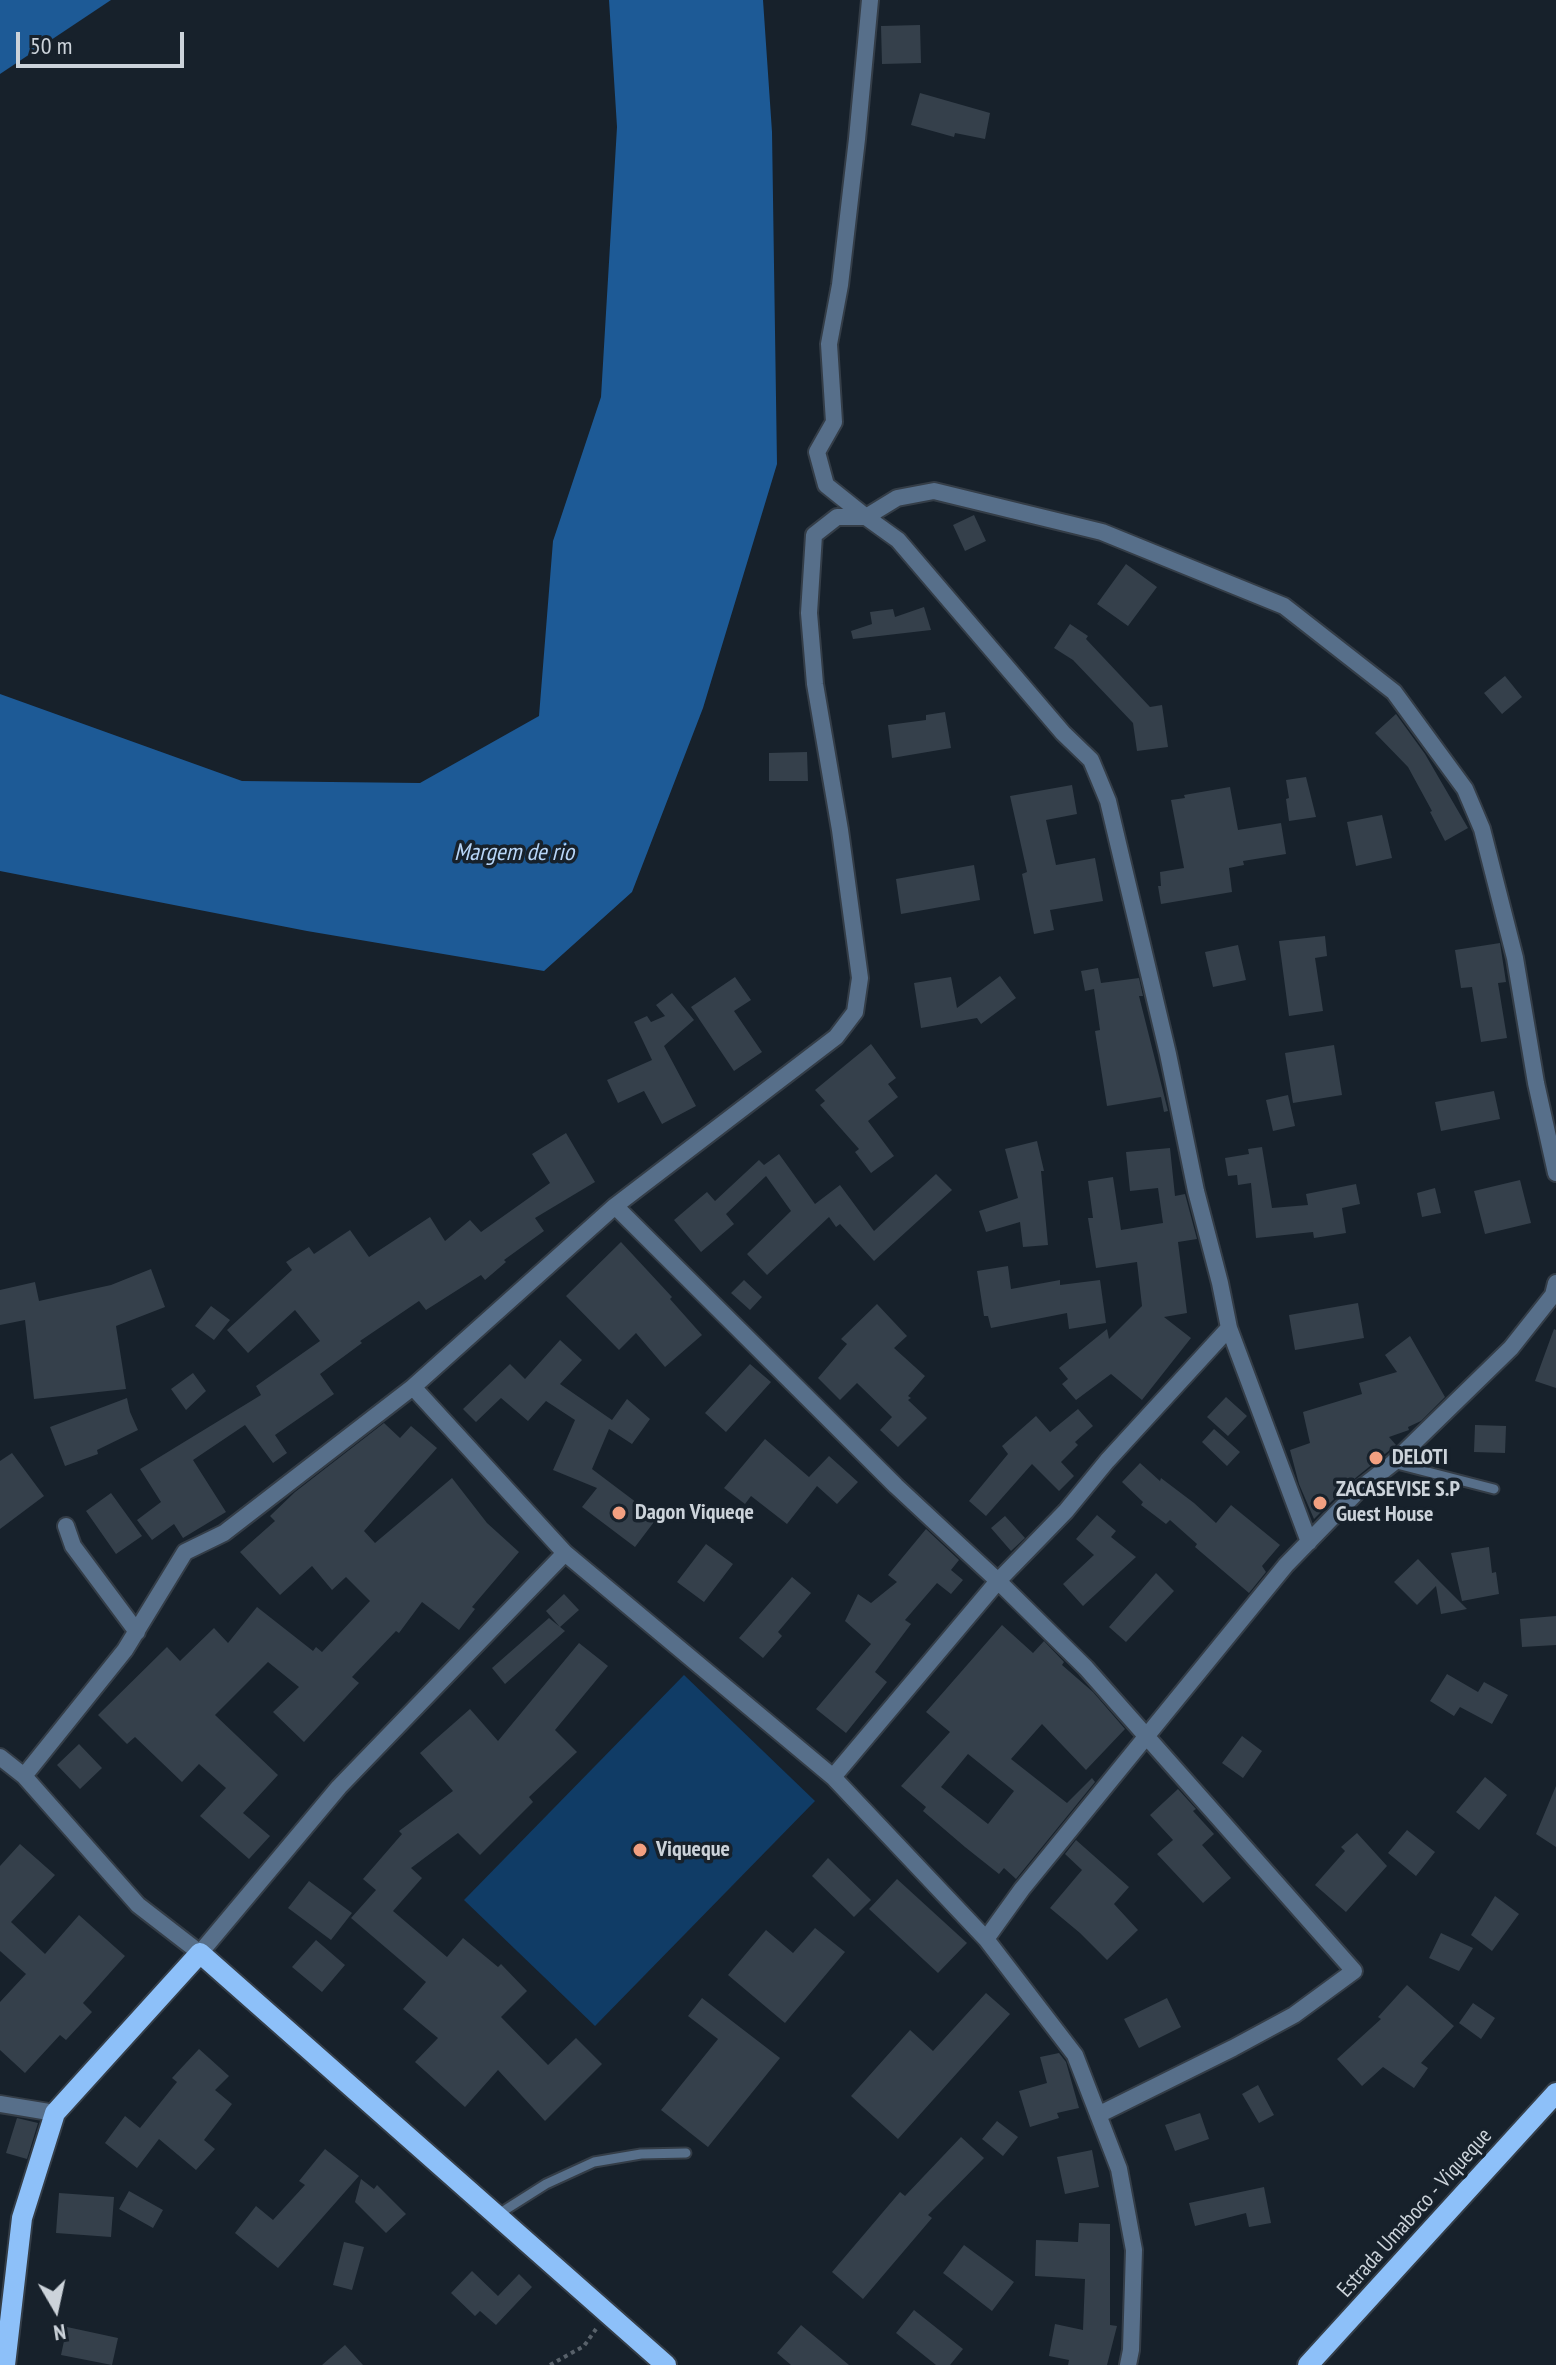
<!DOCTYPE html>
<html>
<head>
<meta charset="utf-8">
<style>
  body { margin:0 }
  #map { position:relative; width:1556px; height:2365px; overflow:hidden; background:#17212b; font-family:"PT Sans Narrow",sans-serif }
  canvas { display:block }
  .north { position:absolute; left:16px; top:2269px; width:80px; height:80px; -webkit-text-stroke:6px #17212b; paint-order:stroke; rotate:171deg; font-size:22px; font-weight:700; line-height:32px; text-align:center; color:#ccd3da }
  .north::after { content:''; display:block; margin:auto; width:28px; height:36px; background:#ccd3da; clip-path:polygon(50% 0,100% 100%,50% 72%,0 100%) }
  .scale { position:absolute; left:16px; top:32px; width:168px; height:36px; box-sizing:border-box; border:4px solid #ccd3da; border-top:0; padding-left:10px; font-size:24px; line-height:28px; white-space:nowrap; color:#ccd3da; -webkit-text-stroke:6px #17212b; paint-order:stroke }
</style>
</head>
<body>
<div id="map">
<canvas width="1556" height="2365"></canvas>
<div class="north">N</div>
<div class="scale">50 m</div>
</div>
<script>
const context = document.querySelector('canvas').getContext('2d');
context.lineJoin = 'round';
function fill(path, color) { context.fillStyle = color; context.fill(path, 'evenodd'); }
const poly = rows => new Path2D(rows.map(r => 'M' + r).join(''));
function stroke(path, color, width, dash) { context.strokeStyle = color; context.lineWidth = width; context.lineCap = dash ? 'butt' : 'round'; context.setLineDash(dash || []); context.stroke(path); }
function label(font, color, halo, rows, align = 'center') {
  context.font = font + ' "PT Sans Narrow",sans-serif'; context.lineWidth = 7; context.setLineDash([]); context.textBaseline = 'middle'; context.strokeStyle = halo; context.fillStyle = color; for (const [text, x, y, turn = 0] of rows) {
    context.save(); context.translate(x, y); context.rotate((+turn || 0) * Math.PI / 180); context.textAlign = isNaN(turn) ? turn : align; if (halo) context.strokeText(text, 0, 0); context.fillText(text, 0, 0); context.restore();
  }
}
const green = poly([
  [684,1675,815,1801,595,2026,464,1900]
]);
const water = poly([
  [0,0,111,0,0,74],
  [609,0,763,0,772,132,777,464,703,708,632,892,544,971,307,931,0,871,0,694,242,781,420,783,539,716,553,541,601,397,617,127]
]);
const building = poly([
  [920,25,921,63,882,64,881,26],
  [920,93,990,113,985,139,955,133,954,137,911,125],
  [974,515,986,541,965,551,953,525],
  [1126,564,1157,587,1128,626,1097,604],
  [924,607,931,630,853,639,851,631,872,624,870,612,893,609,895,617],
  [1070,624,1088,636,1086,639,1150,707,1162,705,1168,747,1137,751,1133,723,1073,660,1054,648],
  [1505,676,1522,697,1502,714,1484,693],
  [945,712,951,748,892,758,888,725,926,720,926,715],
  [1396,714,1425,754,1468,828,1445,841,1430,812,1432,811,1408,767,1375,733],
  [807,752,808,781,769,781,769,753],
  [1306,777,1316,817,1289,821,1286,799,1289,798,1286,780],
  [1072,785,1077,814,1046,820,1056,865,1095,858,1103,901,1050,910,1054,930,1034,934,1022,874,1027,872,1010,796],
  [1230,787,1238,830,1281,823,1286,854,1243,861,1244,865,1229,868,1232,892,1161,904,1158,886,1161,886,1160,872,1184,868,1171,800,1185,798,1184,795],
  [1382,815,1392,858,1356,866,1347,822],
  [974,865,980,900,901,914,896,879],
  [1325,936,1327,956,1315,958,1323,1011,1289,1016,1279,941],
  [1500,943,1506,982,1498,983,1507,1038,1481,1042,1472,987,1461,988,1455,950],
  [1238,945,1246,980,1213,987,1205,952],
  [1098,968,1101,983,1139,978,1143,996,1139,996,1168,1111,1164,1112,1161,1097,1107,1106,1095,1031,1100,1030,1094,989,1085,991,1081,971],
  [1000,976,1016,998,981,1024,977,1018,921,1028,914,983,951,977,957,1008],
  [735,977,751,1000,734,1011,762,1052,734,1071,691,1007],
  [672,993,694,1020,664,1046,696,1106,662,1124,644,1091,618,1103,607,1080,652,1060,634,1022,647,1016,651,1022,665,1016,656,1005],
  [871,1044,896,1078,888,1084,898,1097,868,1121,894,1156,871,1173,855,1152,859,1149,820,1105,825,1101,815,1090],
  [1334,1045,1342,1095,1293,1103,1285,1053],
  [1494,1091,1500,1119,1441,1131,1435,1102],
  [1288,1095,1295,1126,1273,1131,1266,1100],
  [566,1133,595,1182,535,1218,544,1231,504,1260,506,1262,485,1280,481,1275,426,1310,419,1301,360,1341,362,1343,320,1374,334,1394,275,1435,287,1453,273,1463,245,1425,193,1460,226,1512,183,1538,174,1524,152,1540,137,1520,161,1502,140,1469,261,1395,256,1386,320,1341,295,1310,248,1353,227,1330,292,1270,286,1262,309,1247,314,1254,350,1230,369,1257,430,1217,445,1241,470,1220,481,1232,550,1183,532,1154],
  [1037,1141,1044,1171,1041,1171,1048,1245,1023,1247,1020,1222,986,1232,979,1211,1018,1198,1005,1149],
  [1262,1147,1272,1208,1308,1205,1306,1194,1356,1184,1360,1204,1342,1208,1346,1233,1314,1238,1313,1232,1256,1238,1251,1183,1238,1185,1237,1175,1228,1176,1225,1158,1249,1154,1248,1149],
  [1170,1148,1175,1196,1185,1194,1197,1239,1178,1242,1187,1313,1164,1317,1191,1338,1142,1400,1111,1374,1076,1400,1062,1384,1068,1379,1059,1368,1107,1329,1109,1339,1142,1306,1137,1262,1096,1268,1088,1218,1093,1218,1088,1181,1113,1177,1121,1230,1163,1223,1158,1188,1130,1191,1126,1152],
  [779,1154,815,1204,840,1185,874,1231,936,1174,952,1190,874,1261,840,1224,836,1227,829,1217,767,1275,747,1254,791,1211,766,1176,726,1214,734,1224,701,1252,674,1220,707,1192,715,1201,759,1160,764,1165],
  [1520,1180,1531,1223,1485,1234,1474,1191],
  [1435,1188,1441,1213,1422,1217,1417,1193],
  [621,1242,672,1297,670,1299,702,1335,665,1367,636,1333,619,1350,566,1296],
  [1008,1266,1011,1289,1060,1280,1060,1285,1100,1280,1106,1323,1069,1329,1067,1313,991,1328,988,1316,984,1316,977,1271],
  [151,1269,165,1307,116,1326,126,1389,34,1399,25,1320,0,1325,0,1290,35,1282,39,1301,111,1285],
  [744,1280,762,1297,750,1310,731,1293],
  [1358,1303,1364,1338,1295,1350,1289,1315],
  [877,1304,907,1336,894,1348,925,1376,908,1396,911,1398,908,1400,927,1418,898,1447,880,1430,892,1417,857,1383,840,1400,818,1378,847,1344,841,1339],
  [211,1306,230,1320,214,1340,195,1326],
  [1554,1329,1556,1330,1556,1388,1535,1381],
  [1410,1336,1445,1397,1421,1421,1408,1427,1409,1430,1389,1437,1396,1445,1353,1480,1314,1519,1299,1484,1290,1450,1310,1443,1303,1412,1362,1394,1359,1383,1397,1372,1385,1355],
  [560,1340,582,1360,560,1384,612,1420,627,1399,650,1419,632,1444,609,1429,592,1469,657,1518,635,1547,582,1507,597,1488,553,1470,575,1420,546,1401,528,1421,501,1398,476,1422,463,1409,510,1364,525,1379],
  [750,1364,771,1382,726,1432,705,1413],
  [193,1373,206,1391,186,1410,171,1389],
  [1226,1397,1247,1416,1228,1436,1207,1417],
  [127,1398,130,1412,138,1430,97,1450,98,1454,65,1466,50,1427],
  [1078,1409,1093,1426,1075,1442,1078,1445,1061,1462,1074,1476,1059,1491,1032,1464,986,1516,969,1501,1008,1454,1002,1446,1036,1416,1050,1432],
  [384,1423,400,1438,411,1426,437,1448,364,1531,375,1543,452,1478,487,1523,519,1552,472,1607,475,1609,459,1630,422,1602,399,1633,396,1631,352,1677,359,1683,304,1742,273,1712,299,1687,268,1662,215,1715,278,1775,243,1813,270,1836,249,1859,200,1816,226,1788,199,1764,182,1782,135,1737,127,1744,98,1715,167,1647,180,1661,214,1628,228,1643,257,1607,313,1651,316,1647,322,1652,370,1601,346,1577,332,1590,312,1566,280,1595,240,1552,275,1521,270,1516,295,1492],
  [1475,1425,1506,1426,1505,1453,1474,1452],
  [1214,1429,1240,1452,1227,1466,1202,1442],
  [765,1439,809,1477,829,1456,858,1482,837,1504,817,1486,787,1524,751,1496,745,1504,724,1488],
  [12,1453,44,1496,0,1529,0,1461],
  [1140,1463,1160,1481,1161,1478,1194,1503,1216,1523,1231,1505,1280,1545,1262,1566,1266,1572,1249,1593,1195,1547,1197,1544,1170,1520,1166,1524,1141,1505,1143,1502,1122,1482],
  [111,1493,142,1536,116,1554,86,1511],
  [1097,1515,1116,1531,1111,1537,1136,1557,1083,1606,1063,1584,1094,1555,1076,1539],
  [1005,1516,1025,1538,1011,1551,991,1528],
  [926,1529,959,1560,951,1570,963,1580,951,1594,937,1583,905,1620,911,1624,875,1672,887,1682,846,1733,816,1709,871,1644,845,1621,858,1594,871,1603,897,1582,888,1575],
  [706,1544,733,1564,704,1602,677,1582],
  [1489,1547,1492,1573,1496,1572,1499,1594,1462,1601,1451,1553],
  [1418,1559,1440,1582,1467,1609,1441,1614,1436,1586,1417,1605,1394,1582],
  [1156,1573,1174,1591,1126,1642,1109,1627],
  [792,1577,811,1593,778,1632,782,1636,763,1658,739,1638],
  [564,1594,579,1610,560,1627,546,1611],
  [1556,1616,1556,1645,1522,1647,1520,1619],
  [549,1618,565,1631,505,1684,492,1668],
  [1002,1625,1033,1653,1044,1641,1064,1662,1062,1665,1093,1692,1125,1729,1086,1770,1042,1724,1011,1759,1067,1803,1092,1778,1095,1782,1016,1879,1004,1868,999,1874,965,1847,923,1811,926,1807,901,1786,950,1732,926,1712],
  [968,1754,1014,1791,988,1824,941,1787],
  [579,1643,608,1666,555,1730,577,1752,529,1797,533,1802,480,1855,458,1833,411,1868,422,1878,393,1911,447,1957,463,1938,498,1967,501,1964,527,1991,501,2017,548,2065,576,2038,602,2064,545,2121,498,2070,465,2107,415,2062,438,2038,403,2009,426,1982,351,1918,376,1890,363,1879,402,1834,399,1831,453,1791,420,1753,470,1709,498,1741],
  [1447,1674,1478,1692,1484,1682,1508,1695,1492,1724,1460,1707,1454,1716,1430,1701],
  [1242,1736,1262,1751,1243,1778,1222,1763],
  [79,1744,102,1768,80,1789,57,1765],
  [1485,1777,1507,1795,1479,1830,1456,1812],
  [1556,1786,1556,1847,1536,1834],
  [1178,1789,1196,1809,1193,1811,1214,1834,1202,1845,1231,1878,1203,1903,1157,1854,1173,1840,1150,1815],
  [1407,1830,1435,1852,1416,1876,1388,1853],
  [1357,1833,1387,1866,1346,1912,1315,1885,1345,1851,1341,1847],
  [1076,1840,1129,1887,1114,1904,1138,1930,1107,1960,1080,1933,1050,1908,1082,1870,1065,1854],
  [20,1844,55,1875,11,1922,45,1954,79,1915,125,1956,83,2003,92,2012,66,2040,60,2035,25,2073,0,2050,0,2002,26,1974,0,1951,0,1866],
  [828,1858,871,1900,854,1917,812,1876],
  [897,1879,967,1943,938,1973,869,1909],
  [309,1881,352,1913,331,1940,288,1908],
  [1495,1896,1519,1914,1492,1951,1471,1935],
  [815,1928,845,1952,785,2023,728,1975,766,1930,793,1953],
  [1441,1933,1473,1948,1459,1971,1429,1958],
  [316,1940,345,1965,322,1992,292,1967],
  [1407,1985,1454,2026,1421,2063,1428,2068,1414,2088,1383,2067,1362,2086,1337,2059,1381,2019,1378,2017],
  [986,1993,1010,2014,898,2139,851,2096,910,2030,933,2051],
  [702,1998,780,2058,708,2147,661,2110,718,2039,688,2016],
  [1167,1998,1181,2027,1139,2048,1124,2019],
  [1473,2003,1495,2018,1481,2039,1459,2023],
  [199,2049,229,2076,215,2090,232,2104,204,2140,215,2149,196,2170,159,2139,137,2168,105,2143,125,2116,140,2128,177,2082,172,2078],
  [1059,2053,1066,2062,1079,2108,1057,2113,1059,2118,1030,2127,1019,2091,1047,2083,1040,2057],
  [1258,2085,1274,2115,1259,2123,1242,2094],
  [1200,2113,1209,2139,1175,2151,1165,2125],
  [17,2118,38,2123,27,2159,6,2153],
  [997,2121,1018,2137,1003,2156,982,2139],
  [961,2137,984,2158,928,2215,932,2218,863,2299,832,2272,900,2192,905,2196],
  [325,2149,359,2176,278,2268,235,2233,256,2206,273,2220,305,2185,299,2181],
  [1092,2150,1099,2187,1065,2194,1057,2157],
  [361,2179,374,2189,377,2185,406,2214,386,2233,355,2202],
  [1264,2187,1271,2223,1249,2227,1246,2213,1195,2226,1189,2203],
  [129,2191,163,2210,153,2228,119,2209],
  [59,2193,114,2197,111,2237,56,2233],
  [1079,2223,1110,2224,1110,2325,1117,2326,1107,2365,1068,2365,1069,2360,1049,2356,1055,2324,1083,2330,1085,2279,1035,2276,1036,2240,1078,2242],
  [344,2242,364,2247,352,2290,333,2285],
  [964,2245,1014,2282,992,2311,943,2273],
  [472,2271,498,2296,519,2274,532,2287,496,2325,480,2311,475,2316,451,2293],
  [914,2310,963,2349,950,2365,936,2365,896,2333],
  [801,2325,849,2365,791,2365,777,2353],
  [67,2327,118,2338,112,2365,61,2355],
  [345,2345,363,2365,322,2365]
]);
const path = poly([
  [550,2365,584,2346,596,2329]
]);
const service = poly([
  [1393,1463,1494,1489],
  [497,2215,546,2184,594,2162,641,2154,686,2153]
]);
const minor = poly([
  [615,1206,896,1486,998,1581,1086,1668,1354,1971,1294,2015,1233,2048,1098,2115],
  [413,1387,565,1553,833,1777,986,1939,1075,2055,1119,2169,1134,2250,1131,2350,1128,2365],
  [66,1526,73,1546,137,1632],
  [1309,1542,1229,1328,1220,1283,1196,1191,1168,1054,1108,801,1091,760,1063,733,898,540,866,517,897,498,934,491,1102,532,1284,606,1394,692,1465,789,1482,829,1515,958,1536,1083,1556,1173],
  [0,1757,24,1776,138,1905,200,1953,339,1787,565,1553],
  [24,1776,125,1650,185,1552,224,1533,413,1387,615,1206,836,1037,855,1012,860,978,840,830,815,684,809,613,814,535,837,517,866,517,826,485,817,452,834,422,829,344,840,285,857,139,870,0],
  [833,1777,998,1581,1066,1511,1107,1461,1229,1328],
  [986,1939,1022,1889,1286,1565,1361,1488,1393,1463,1511,1348,1553,1295,1556,1283],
  [0,2104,55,2113]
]);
const primary = poly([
  [5,2365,22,2218,55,2113,200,1953,666,2365],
  [1308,2365,1556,2093]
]);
const markers = [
  [1376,1458,8,"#f2a081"],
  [1320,1503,8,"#f2a081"],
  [619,1513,8,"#f2a081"],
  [640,1850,8,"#f2a081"]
];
const poiNames = [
  ["DELOTI",1392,1458],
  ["ZACASEVISE S.P",1336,1490],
  ["Guest House",1336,1515],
  ["Dagon Viqueqe",635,1513],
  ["Viqueque",656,1850]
];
const streetNames = [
  ["Estrada Umaboco - Viqueque",1415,2213,-48]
];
const waterNames = [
  ["Margem de rio",514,853]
];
fill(green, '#103c66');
fill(water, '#1d5a96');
fill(building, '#35404b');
stroke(service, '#343d47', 13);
stroke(minor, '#343d47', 20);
stroke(primary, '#343d47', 24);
stroke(path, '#58616a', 4, [4, 4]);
stroke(service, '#576f8a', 9);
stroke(minor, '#576f8a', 16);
stroke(primary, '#8dc0f9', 20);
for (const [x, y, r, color] of markers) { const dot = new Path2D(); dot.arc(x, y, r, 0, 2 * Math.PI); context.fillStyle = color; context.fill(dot); stroke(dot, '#17212b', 3); }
label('bold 22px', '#ccd3da', '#17212b', poiNames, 'left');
label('22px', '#ccd3da', '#17212b', streetNames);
label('italic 24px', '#b7d5f7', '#17212b', waterNames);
</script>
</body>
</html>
